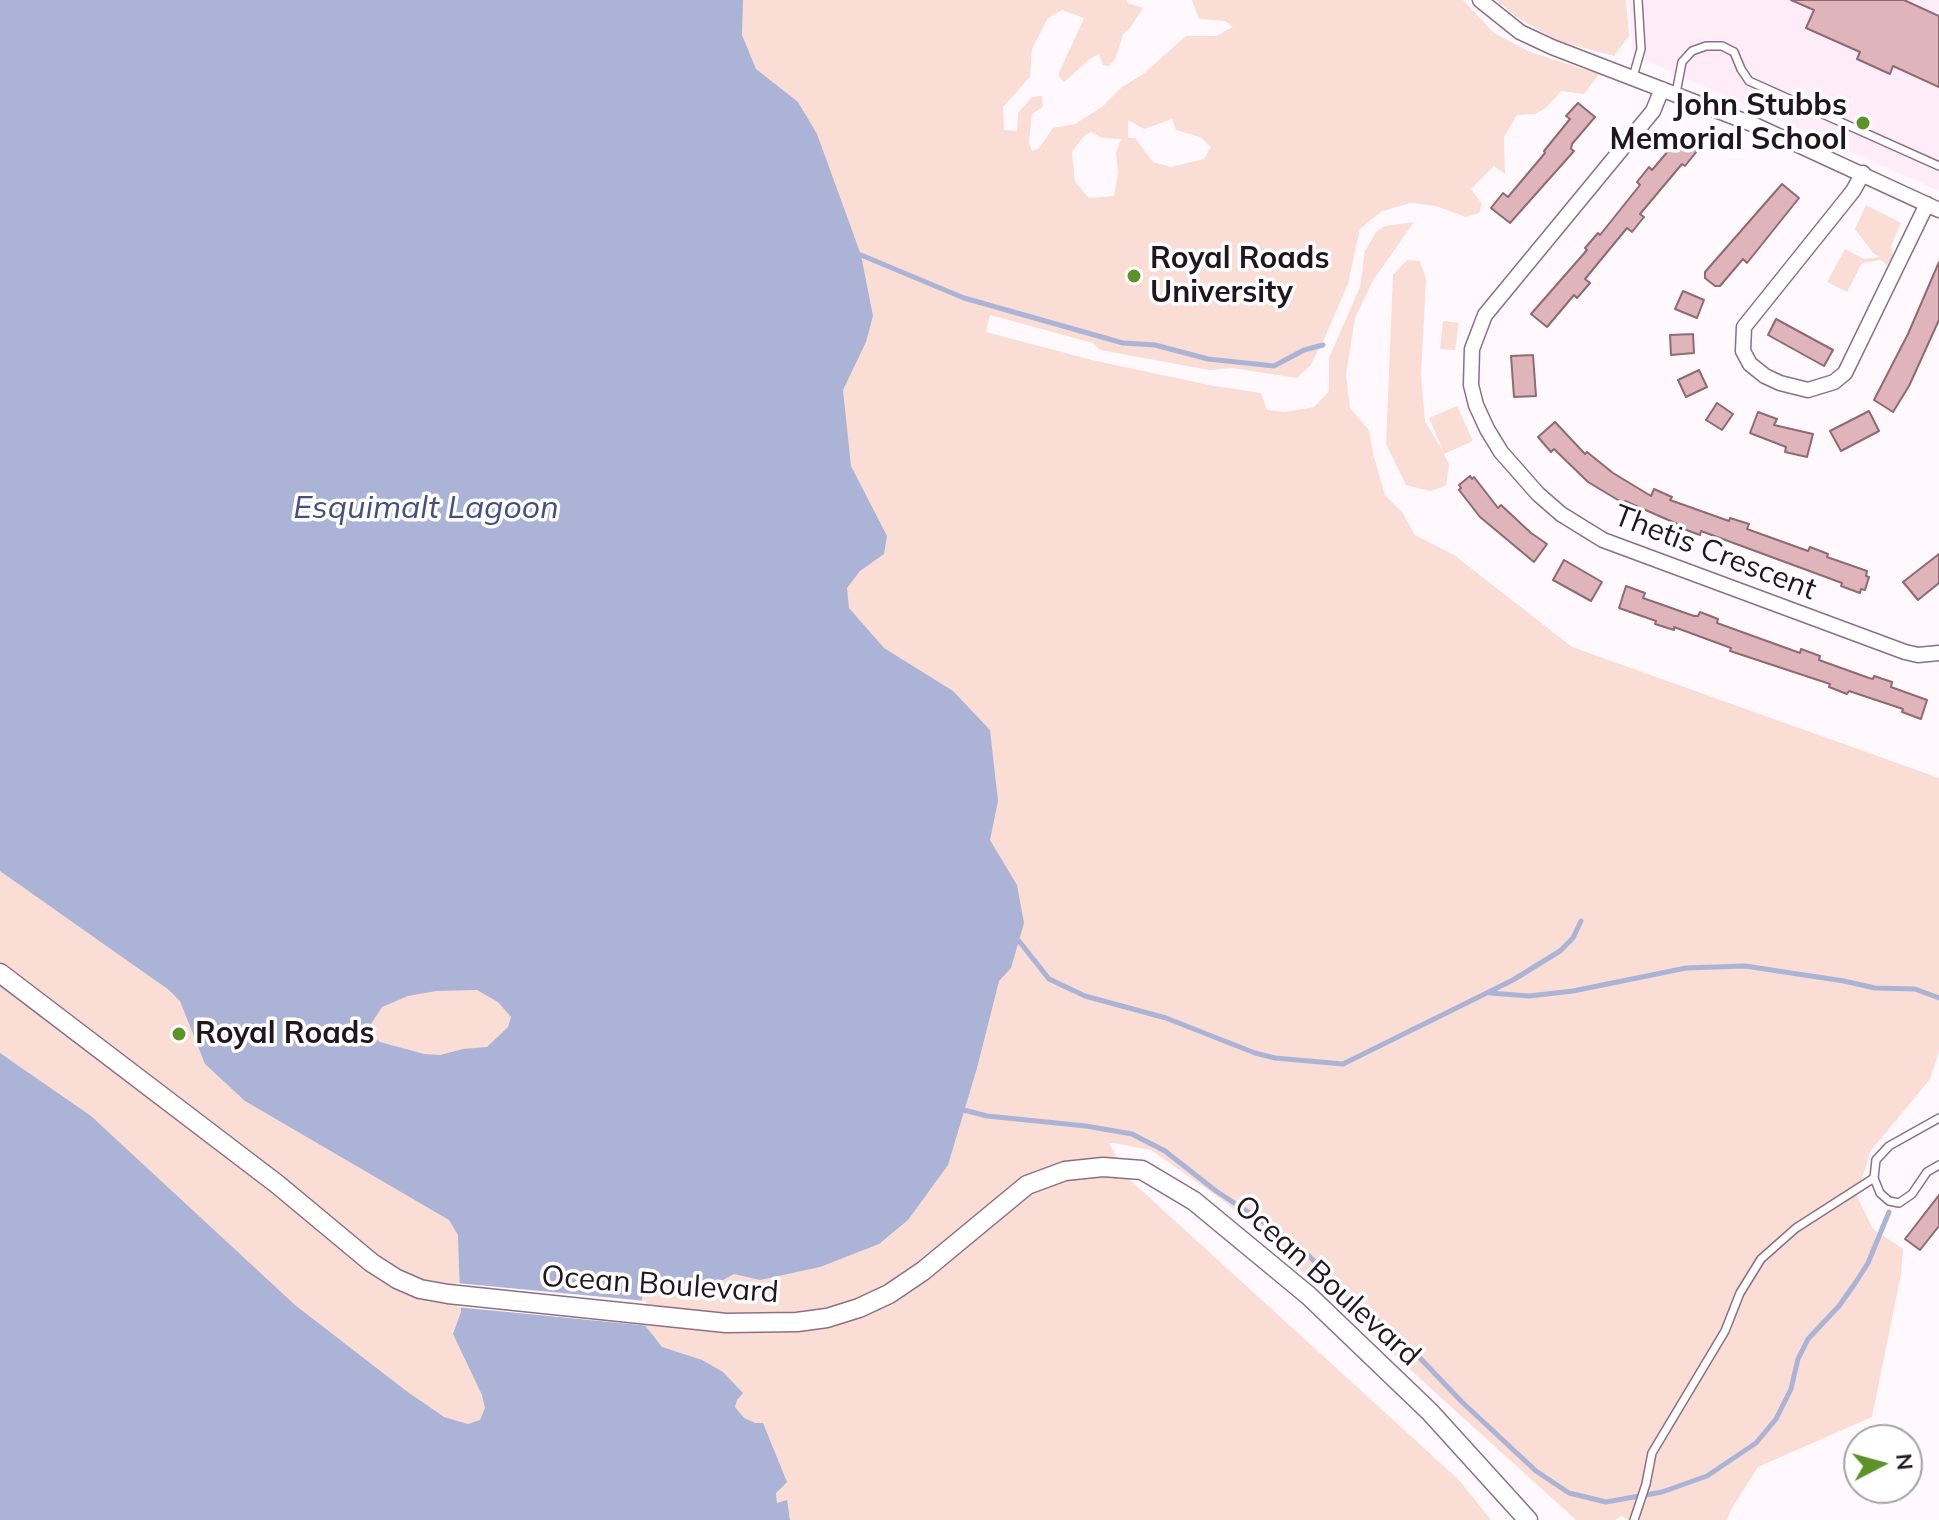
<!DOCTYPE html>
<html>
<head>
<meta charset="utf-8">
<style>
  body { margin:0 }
  #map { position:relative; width:1939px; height:1520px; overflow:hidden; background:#fff8fd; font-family:Mulish,sans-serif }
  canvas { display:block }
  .north { position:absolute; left:1843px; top:1424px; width:80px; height:80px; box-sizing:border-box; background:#fff; border:2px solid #a6a2a5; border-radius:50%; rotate:84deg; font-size:22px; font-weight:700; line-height:32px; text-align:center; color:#21161e }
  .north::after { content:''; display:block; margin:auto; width:28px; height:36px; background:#5d912a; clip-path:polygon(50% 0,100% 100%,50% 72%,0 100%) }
</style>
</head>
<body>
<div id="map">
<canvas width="1939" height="1520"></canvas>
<div class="north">N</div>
</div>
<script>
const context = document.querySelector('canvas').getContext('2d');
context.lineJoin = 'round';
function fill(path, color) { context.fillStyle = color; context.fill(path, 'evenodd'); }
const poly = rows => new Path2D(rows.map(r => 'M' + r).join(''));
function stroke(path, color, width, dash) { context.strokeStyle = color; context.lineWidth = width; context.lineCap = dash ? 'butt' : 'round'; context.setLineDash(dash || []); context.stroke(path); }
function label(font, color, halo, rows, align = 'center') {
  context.font = font + ' Mulish,sans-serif'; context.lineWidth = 7; context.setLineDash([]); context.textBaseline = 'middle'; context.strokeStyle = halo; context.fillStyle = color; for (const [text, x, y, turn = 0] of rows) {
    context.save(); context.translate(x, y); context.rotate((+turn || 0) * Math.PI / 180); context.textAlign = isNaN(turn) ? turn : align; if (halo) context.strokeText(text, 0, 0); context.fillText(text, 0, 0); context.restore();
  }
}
const built = poly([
  [1629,0,1939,0,1939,191,1633,55]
]);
const green = poly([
  [0,0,1127,0,1128,3,1143,8,1130,28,1123,34,1116,58,1109,66,1103,65,1099,54,1090,59,1064,82,1058,75,1084,18,1062,10,1048,18,1032,49,1030,77,1003,107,1004,130,1017,131,1018,113,1032,97,1042,96,1043,107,1032,114,1029,143,1032,151,1039,148,1053,128,1075,124,1102,107,1122,87,1142,75,1186,36,1216,36,1233,27,1225,21,1199,19,1192,0,1463,0,1494,33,1530,52,1599,74,1584,94,1561,91,1546,108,1535,114,1517,115,1504,137,1505,174,1494,166,1471,189,1482,204,1479,213,1466,217,1436,206,1411,203,1382,211,1360,229,1348,284,1325,337,1310,366,1297,378,1232,368,1209,370,1100,350,1093,343,990,315,986,332,1096,361,1209,385,1261,393,1267,410,1285,412,1314,407,1329,391,1329,358,1360,287,1365,251,1376,232,1385,226,1414,222,1374,279,1355,318,1346,375,1350,408,1369,430,1374,457,1385,495,1402,512,1415,535,1454,555,1572,647,1939,778,1939,1052,1930,1079,1870,1152,1857,1196,1873,1229,1903,1249,1901,1274,1872,1417,1758,1467,1732,1508,1727,1520,1628,1520,1622,1516,1615,1520,1576,1520,1224,1201,1151,1150,1114,1143,1109,1143,1128,1178,1459,1480,1491,1520,790,1520,790,1516,777,1503,776,1493,443,1506,0,1286],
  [1172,119,1176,130,1200,137,1211,147,1204,159,1171,167,1153,162,1135,138,1128,138,1128,120,1144,129],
  [1091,132,1102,138,1121,139,1116,153,1118,172,1114,196,1089,198,1075,182,1072,152,1084,136],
  [1496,0,1626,0,1629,36,1614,56,1558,41,1515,16],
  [1866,205,1901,223,1891,246,1893,255,1887,265,1881,260,1862,263,1847,292,1827,282,1845,249,1864,259,1880,257,1873,253,1855,229],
  [1407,260,1420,261,1426,279,1421,375,1425,421,1444,453,1429,418,1457,406,1473,441,1444,454,1449,464,1446,486,1430,491,1406,485,1386,444,1393,275],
  [1443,321,1459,323,1455,350,1440,349]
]);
const water = poly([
  [0,0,743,0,742,35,756,69,798,102,817,134,861,255,873,316,866,342,843,390,851,466,887,536,884,554,860,571,847,588,849,608,884,648,953,691,990,730,998,801,990,840,1017,885,1024,923,1011,968,999,981,977,1068,948,1165,908,1220,879,1244,820,1267,760,1280,734,1274,710,1287,660,1280,643,1289,640,1319,662,1347,702,1360,723,1372,743,1393,737,1400,735,1407,744,1418,755,1423,763,1423,787,1482,776,1493,777,1503,787,1500,790,1520,0,1520,0,1053,91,1116,295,1305,405,1390,444,1417,468,1424,480,1420,485,1408,482,1395,453,1334,461,1312,459,1268,458,1235,449,1220,245,1101,205,1064,180,1001,169,990,0,871],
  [477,990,498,1002,511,1017,508,1027,487,1047,463,1049,440,1055,424,1054,380,1042,372,1036,371,1024,382,1007,408,996,436,991]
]);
const pier = poly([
  [456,1283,646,1301,644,1318,651,1326,457,1307]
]);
const stream = poly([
  [861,255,964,298,1123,343,1155,345,1208,359,1274,366,1304,350,1323,345],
  [1019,941,1049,979,1085,996,1166,1018,1255,1053,1275,1058,1343,1064,1513,980,1560,951,1573,938,1581,921],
  [1490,993,1529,996,1573,991,1686,968,1745,966,1844,981,1875,988,1915,989,1939,998],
  [964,1110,987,1116,1086,1126,1132,1134,1165,1151,1216,1191,1298,1245,1351,1298,1417,1355,1462,1402,1536,1471,1569,1493,1606,1502,1662,1492,1707,1476,1756,1443,1776,1419,1791,1389,1798,1359,1808,1339,1839,1306,1856,1282,1868,1263,1889,1212]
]);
const building = poly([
  [1791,0,1904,0,1939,16,1939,87,1893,66,1890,74,1857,59,1860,52,1806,28,1814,10,1791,0],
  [1578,103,1595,117,1572,144,1571,149,1574,151,1510,223,1491,208,1503,193,1508,197,1545,153,1544,151,1570,119,1566,116,1578,103],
  [1680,137,1697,151,1685,166,1682,164,1640,214,1644,217,1632,232,1627,228,1585,279,1590,283,1577,298,1574,295,1547,327,1531,314,1587,250,1585,248,1598,233,1600,235,1640,185,1637,182,1649,167,1652,170,1680,137],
  [1782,184,1799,198,1747,263,1743,259,1720,286,1715,286,1705,278,1705,272,1782,184],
  [1939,262,1939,320,1909,386,1893,412,1874,400,1908,334,1939,262],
  [1683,291,1704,300,1697,318,1675,309,1683,291],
  [1776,319,1833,350,1824,366,1768,335,1776,319],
  [1693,334,1694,353,1671,355,1670,335,1693,334],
  [1533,355,1536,396,1514,397,1511,356,1533,355],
  [1699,370,1707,387,1686,397,1678,380,1699,370],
  [1717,403,1733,414,1722,430,1706,420,1717,403],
  [1869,411,1879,431,1841,451,1830,431,1869,411],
  [1758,412,1777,419,1774,425,1813,434,1807,457,1785,452,1786,447,1750,433,1758,412],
  [1555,422,1585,454,1587,452,1613,473,1651,496,1654,489,1672,497,1670,500,1729,521,1730,518,1749,524,1747,529,1808,551,1810,547,1828,554,1827,557,1867,571,1866,576,1869,577,1865,590,1861,589,1860,593,1841,586,1842,583,1701,531,1700,535,1681,528,1682,526,1625,501,1623,503,1588,482,1554,449,1551,452,1538,437,1555,422],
  [1470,476,1472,479,1474,477,1498,508,1501,505,1531,533,1547,544,1534,562,1480,517,1459,490,1461,488,1459,485,1470,476],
  [1939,554,1939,583,1918,600,1903,582,1939,554],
  [1564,560,1602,582,1591,601,1553,580,1564,560],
  [1626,586,1645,593,1643,598,1694,616,1698,616,1700,612,1718,619,1717,623,1800,653,1801,649,1820,656,1819,660,1869,678,1873,679,1874,676,1892,682,1891,687,1927,700,1921,719,1902,712,1903,709,1849,691,1847,694,1829,687,1830,684,1730,651,1731,648,1674,627,1674,630,1655,624,1656,621,1619,608,1626,586],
  [1939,1195,1939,1226,1920,1250,1905,1239,1939,1195]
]);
const service = poly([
  [1633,77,1641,49,1638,0],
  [1676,93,1682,62,1692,51,1706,46,1722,46,1734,52,1741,69,1749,81,1939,166],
  [1939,1118,1889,1146,1876,1160,1874,1178,1880,1193,1889,1201,1899,1203,1912,1194,1927,1172,1939,1165],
  [1634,1520,1646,1484,1652,1453,1725,1331,1740,1293,1761,1259,1796,1228,1874,1178]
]);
const minor = poly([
  [1480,0,1520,32,1552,47,1757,126,1939,210],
  [1662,89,1653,111,1485,315,1472,349,1471,385,1476,405,1487,429,1501,452,1538,494,1561,514,1603,540,1905,652,1918,655,1939,653],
  [1863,173,1853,191,1744,327,1743,351,1750,364,1765,376,1780,383,1808,390,1834,382,1845,373,1927,204]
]);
const tertiary = poly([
  [0,973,277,1184,372,1263,397,1279,420,1289,448,1294,726,1323,797,1322,827,1318,859,1308,889,1294,923,1271,1027,1185,1065,1171,1103,1167,1142,1170,1194,1201,1309,1296,1430,1412,1528,1520]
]);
const markers = [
  [1863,123,8,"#5d912a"],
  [1134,276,8,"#5d912a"],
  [179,1034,8,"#5d912a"]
];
const poiNames = [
  ["John Stubbs",1847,106,"right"],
  ["Memorial School",1847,140,"right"],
  ["Royal Roads",1150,259],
  ["University",1150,293],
  ["Royal Roads",195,1034]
];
const streetNames = [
  ["Thetis Crescent",1715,553,21],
  ["Ocean Boulevard",1327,1281,42],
  ["Ocean Boulevard",660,1285,4]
];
const waterNames = [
  ["Esquimalt Lagoon",426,508]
];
fill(built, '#feedf9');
fill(green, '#faddd4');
fill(water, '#abb4d7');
fill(pier, '#fff8fd');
stroke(stream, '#abb4d7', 5);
fill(building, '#e0b4bb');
stroke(building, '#906a71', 2);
stroke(service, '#8d6f84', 10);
stroke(minor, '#8d6f84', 17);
stroke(tertiary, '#8d6f84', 21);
stroke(service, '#fff', 7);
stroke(minor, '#fff', 14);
stroke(tertiary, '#fff', 18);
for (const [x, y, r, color] of markers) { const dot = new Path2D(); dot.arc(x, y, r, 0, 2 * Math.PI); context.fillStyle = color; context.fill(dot); stroke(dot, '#fff', 3); }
label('bold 30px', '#21161e', '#fff', poiNames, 'left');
label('30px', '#21161e', '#fff', streetNames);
label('italic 32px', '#454f80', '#fff', waterNames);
</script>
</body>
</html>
